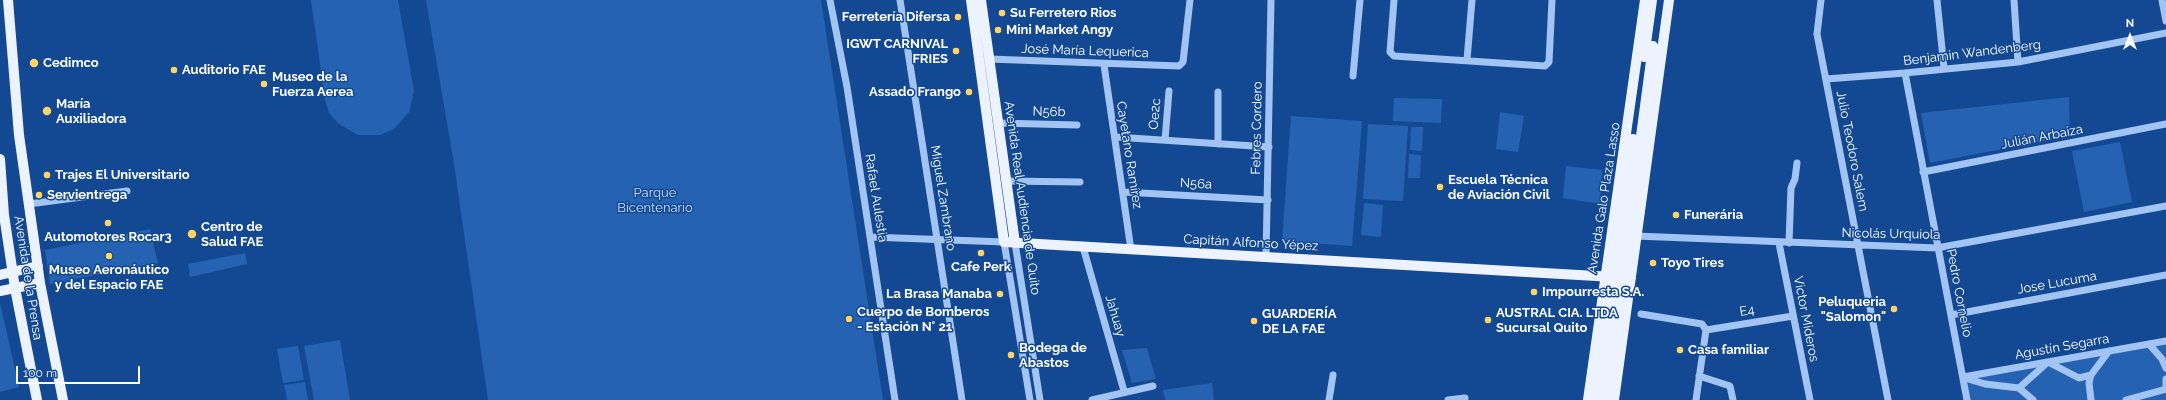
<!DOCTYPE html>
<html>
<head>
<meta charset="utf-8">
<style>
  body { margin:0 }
  #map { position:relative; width:2166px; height:400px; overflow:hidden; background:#134993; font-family:Raleway,sans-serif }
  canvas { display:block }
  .north { position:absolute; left:2110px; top:16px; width:40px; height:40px; -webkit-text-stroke:3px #134993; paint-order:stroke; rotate:0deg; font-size:11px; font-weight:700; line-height:16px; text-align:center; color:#fff }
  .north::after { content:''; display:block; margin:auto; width:14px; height:18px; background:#fff; clip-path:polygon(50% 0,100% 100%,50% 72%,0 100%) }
  .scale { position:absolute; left:16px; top:366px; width:124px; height:18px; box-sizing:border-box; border:2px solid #fff; border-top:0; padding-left:5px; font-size:12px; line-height:14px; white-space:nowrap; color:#fff; -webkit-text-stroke:3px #134993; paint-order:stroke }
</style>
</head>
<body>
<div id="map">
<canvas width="2166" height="400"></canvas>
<div class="north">N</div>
<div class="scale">100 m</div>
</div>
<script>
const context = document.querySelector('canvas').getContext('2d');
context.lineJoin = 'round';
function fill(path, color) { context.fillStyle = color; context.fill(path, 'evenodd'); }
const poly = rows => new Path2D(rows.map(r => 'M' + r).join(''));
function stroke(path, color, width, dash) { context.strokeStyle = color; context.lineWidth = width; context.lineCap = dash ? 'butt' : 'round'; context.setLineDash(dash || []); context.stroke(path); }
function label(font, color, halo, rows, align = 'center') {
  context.font = font + ' Raleway,sans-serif'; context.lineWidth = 3; context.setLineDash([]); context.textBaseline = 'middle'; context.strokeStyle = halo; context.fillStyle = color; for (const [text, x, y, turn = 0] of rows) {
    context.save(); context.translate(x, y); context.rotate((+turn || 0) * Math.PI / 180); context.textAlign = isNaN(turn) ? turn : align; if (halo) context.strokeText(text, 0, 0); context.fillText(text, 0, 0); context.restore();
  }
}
const green = poly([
  [311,0,398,0,414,91,409,112,394,129,380,135,358,135,339,124,329,113,325,99],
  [426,0,821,0,883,400,488,400,454,164],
  [2069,97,2070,136,1930,163,1921,113],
  [1394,98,1442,99,1441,123,1393,121],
  [1500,112,1524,116,1518,152,1496,149],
  [1291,116,1362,121,1352,246,1282,241],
  [1368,124,1408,126,1403,201,1363,199],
  [1411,127,1423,127,1422,151,1410,150],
  [2120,142,2132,202,2084,212,2072,151],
  [1409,154,1421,155,1420,178,1408,178],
  [1566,166,1602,170,1600,204,1563,198],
  [1364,203,1383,205,1381,237,1361,235],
  [150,229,158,263,50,284,45,250],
  [245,253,247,264,190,277,188,264],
  [0,303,19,387,0,392],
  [340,340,350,400,314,400,304,346],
  [2166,340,2166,400,1967,400,1963,377],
  [298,346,304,380,283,383,277,349],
  [1147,348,1156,379,1132,383,1122,350],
  [305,382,308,400,287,400,284,385],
  [1212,383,1214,400,1165,400,1163,390]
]);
const minor = poly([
  [830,0,847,87,895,400],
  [900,0,962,400],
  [1394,0,1390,52,1394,56,1545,66,1549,62,1552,0],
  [1821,0,1817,34,1888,400],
  [1937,0,1944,68],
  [2014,0,2018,62],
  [2162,0,2166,21],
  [989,59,1179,66,1183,62,1190,0],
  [1467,60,1472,0],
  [1104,65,1131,250],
  [1905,73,1967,400],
  [1353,76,1360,0],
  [1826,79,1905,73,2018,62,2166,33],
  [997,123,1077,125],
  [1115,137,1269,147],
  [1165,140,1169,91],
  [1218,144,1218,92],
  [1923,172,2166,124],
  [1006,181,1080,182],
  [1123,192,1268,200],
  [29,204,127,191],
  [1636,236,1937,248,2166,206],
  [870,237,1004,242,1030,400],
  [1015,243,1040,400],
  [1779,243,1810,400],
  [1789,243,1791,188,1795,179,1797,163],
  [1083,247,1124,391],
  [1266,257,1271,0],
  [1641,314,1702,324,1706,330,1696,400],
  [1951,315,2166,275],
  [1706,330,1793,316],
  [2149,344,2162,359,2166,368],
  [1699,376,1730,386,1733,400],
  [1963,377,2166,341],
  [1965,378,1985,384,2019,388,2033,400],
  [2166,379,2166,387],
  [2019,388,2048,362,2079,378,2091,375],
  [1092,400,1153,386],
  [1329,400,1333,375],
  [1448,400,1465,398],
  [2091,400,2089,383,2091,375,2109,351],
  [2126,400,2166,389]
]);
const major = poly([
  [8,0,19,135,40,283,63,400],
  [971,0,1004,242,1631,278],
  [981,0,1015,243],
  [1644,57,1652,0],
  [0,159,4,215,15,288,37,400],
  [0,275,38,266],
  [0,291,40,283],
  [1588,400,1645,0],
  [1597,400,1633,139],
  [1606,400,1653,46],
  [1614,400,1669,0]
]);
const markers = [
  [1002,13,4,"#ffd462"],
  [958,17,4,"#ffd462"],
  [998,30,4,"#ffd462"],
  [956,51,4,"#ffd462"],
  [34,63,5,"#ffd462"],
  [174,70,4,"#ffd462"],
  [264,84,4,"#ffd462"],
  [969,92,4,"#ffd462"],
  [47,111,5,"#ffd462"],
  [47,175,4,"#ffd462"],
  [1440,187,4,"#ffd462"],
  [39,195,4,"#ffd462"],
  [1676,215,4,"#ffd462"],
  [108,223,4,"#ffd462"],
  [192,234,5,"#ffd462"],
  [981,253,4,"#ffd462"],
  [109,256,4,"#ffd462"],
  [1653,263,4,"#ffd462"],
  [1534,292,4,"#ffd462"],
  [1000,294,4,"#ffd462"],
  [1894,309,4,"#ffd462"],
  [849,319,4,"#ffd462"],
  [1488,320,4,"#ffd462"],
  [1254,321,4,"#ffd462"],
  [1680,350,4,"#ffd462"],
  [1011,355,4,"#ffd462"]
];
const poiNames = [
  ["Su Ferretero Rios",1010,13],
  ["Ferretería Difersa",950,17,"right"],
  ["Mini Market Angy",1006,30],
  ["IGWT CARNIVAL",948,44,"right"],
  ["FRIES",948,59,"right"],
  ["Cedimco",43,63],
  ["Auditorio FAE",182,70],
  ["Museo de la",272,77],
  ["Fuerza Aerea",272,92],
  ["Assado Frango",961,92,"right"],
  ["María",56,104],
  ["Auxiliadora",56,119],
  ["Trajes El Universitario",55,175],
  ["Escuela Técnica",1448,180],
  ["de Aviación Civil",1448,195],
  ["Servientrega",47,195],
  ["Funerária",1684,215],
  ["Centro de",201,227],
  ["Salud FAE",201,242],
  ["Automotores Rocar3",108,237,"center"],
  ["Toyo Tires",1661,263],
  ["Cafe Perk",981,267,"center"],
  ["Museo Aeronáutico",109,270,"center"],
  ["y del Espacio FAE",109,285,"center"],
  ["Impourresta S.A.",1542,292],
  ["La Brasa Manaba",992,294,"right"],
  ["Peluqueria",1886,302,"right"],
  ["\"Salomon\"",1886,317,"right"],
  ["Cuerpo de Bomberos",857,312],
  ["- Estación N° 21",857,327],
  ["AUSTRAL CIA. LTDA",1496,313],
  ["Sucursal Quito",1496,328],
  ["GUARDERÍA",1262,314],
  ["DE LA FAE",1262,329],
  ["Bodega de",1019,348],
  ["Abastos",1019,363],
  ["Casa familiar",1688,350]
];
const streetNames = [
  ["José María Lequerica",1085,51,2],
  ["Benjamin Wandenberg",1972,53,-7],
  ["N56b",1049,112,1],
  ["Oe2c",1155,114,-85],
  ["Febres Cordero",1257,128,-89],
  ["Julián Arbaiza",2042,137,-11],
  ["Julio Teodoro Salem",1852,151,79],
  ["Cayetano Ramírez",1129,155,81],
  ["N56a",1196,184,3],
  ["Rafael Aulestia",876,198,81],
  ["Miguel Zambrano",943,198,81],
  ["Avenida Real Audiencia de Quito",1022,198,82],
  ["Avenida Galo Plaza Lasso",1604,198,-81],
  ["Nicolás Urquiola",1891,234,1],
  ["Capitán Alfonso Yépez",1251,243,3],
  ["Avenida de la Prensa",28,278,81],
  ["Jose Lucuma",2057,283,-10],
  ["Pedro Cornelio",1959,293,79],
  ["E4",1747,311,-9],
  ["Jahuay",1115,316,74],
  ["Victor Mideros",1806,319,79],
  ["Agustín Segarra",2062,347,-10]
];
const parkNames = [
  ["Parque",655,193],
  ["Bicentenario",655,208]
];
fill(green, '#2563b2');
stroke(minor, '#a1c4f2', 7);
stroke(major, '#ecf3ff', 10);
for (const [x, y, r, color] of markers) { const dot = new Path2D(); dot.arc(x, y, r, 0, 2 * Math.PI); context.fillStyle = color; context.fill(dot); stroke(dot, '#134993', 1.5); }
label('bold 13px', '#fff', '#134993', poiNames, 'left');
label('13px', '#fff', '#134993', streetNames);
label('13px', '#c8dffd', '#134993', parkNames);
</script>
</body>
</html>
